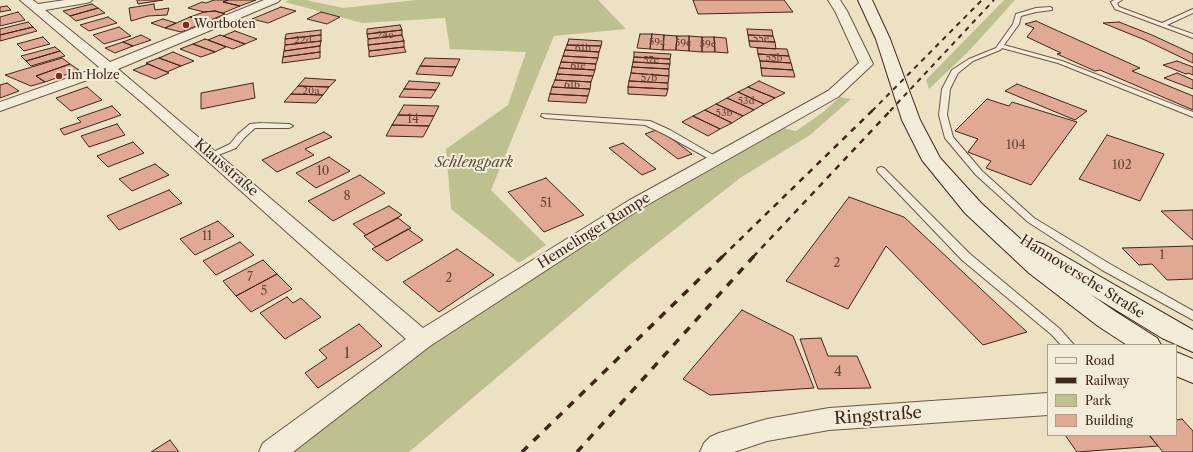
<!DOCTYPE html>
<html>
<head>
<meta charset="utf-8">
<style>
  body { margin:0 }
  #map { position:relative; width:1193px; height:452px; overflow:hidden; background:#ede1c3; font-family:"Libre Caslon Text",serif }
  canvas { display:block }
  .legend { position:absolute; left:1047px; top:344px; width:130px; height:92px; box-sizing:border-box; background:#f3ecd8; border:1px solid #ac9d8c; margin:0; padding:5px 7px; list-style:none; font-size:12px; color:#42261b }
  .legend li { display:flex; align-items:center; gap:8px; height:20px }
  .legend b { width:20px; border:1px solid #ac9d8c }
</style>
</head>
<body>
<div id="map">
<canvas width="1193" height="452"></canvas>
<ul class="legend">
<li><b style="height:5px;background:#f3ecd8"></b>Road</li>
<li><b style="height:5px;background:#42261b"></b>Railway</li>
<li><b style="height:11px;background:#bec18f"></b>Park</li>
<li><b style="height:11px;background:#e1a893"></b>Building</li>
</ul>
</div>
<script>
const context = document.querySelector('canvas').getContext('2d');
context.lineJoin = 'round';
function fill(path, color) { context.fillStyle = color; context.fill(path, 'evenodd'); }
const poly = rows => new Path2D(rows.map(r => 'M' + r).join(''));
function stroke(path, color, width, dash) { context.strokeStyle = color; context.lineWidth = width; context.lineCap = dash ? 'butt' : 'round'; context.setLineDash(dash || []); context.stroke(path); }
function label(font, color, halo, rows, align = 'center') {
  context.font = font + ' "Libre Caslon Text",serif'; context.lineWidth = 4; context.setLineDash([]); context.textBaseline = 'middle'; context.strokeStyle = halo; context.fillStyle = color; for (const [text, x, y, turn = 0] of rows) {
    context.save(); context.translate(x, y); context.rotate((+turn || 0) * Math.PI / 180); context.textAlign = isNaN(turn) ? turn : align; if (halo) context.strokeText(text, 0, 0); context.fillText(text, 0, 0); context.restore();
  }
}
const green = poly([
  [289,0,306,0,343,8,416,0,598,0,626,29,554,36,491,190,546,245,519,263,451,209,446,149,508,105,526,52,450,49,445,18,362,23,285,2],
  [1004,0,1015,0,968,52,929,89,926,80],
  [840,97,851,99,810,135,740,178,627,267,409,452,292,452,429,347,632,214,750,145,784,128,796,131,822,113]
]);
const building = poly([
  [137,0,163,0,138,4,137,0],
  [214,0,228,0,223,2,240,6,223,13,215,11,204,12,188,8,202,2,206,3,214,0],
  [228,0,256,0,240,6,223,2,228,0],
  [693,0,784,0,793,12,698,14,693,0],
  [92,4,98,8,70,16,63,11,92,4],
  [154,4,155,10,169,8,167,15,148,16,131,21,129,8,154,4],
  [7,6,11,10,0,12,0,7,7,6],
  [281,7,296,11,268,23,252,19,281,7],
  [98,8,105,13,76,21,70,16,98,8],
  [215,11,225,14,206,22,190,17,204,12,215,11],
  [18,12,25,20,0,26,0,17,18,12],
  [321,12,340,17,327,24,307,19,321,12],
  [108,17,117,23,89,31,80,25,108,17],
  [190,17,206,22,181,32,165,28,190,17],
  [163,19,176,23,165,28,151,23,163,19],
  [1036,21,1140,68,1132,71,1193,96,1193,110,1100,70,1095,71,1057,54,1061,53,1027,37,1034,28,1025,24,1036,21],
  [28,22,33,27,0,35,0,29,28,22],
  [1119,22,1152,35,1193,54,1193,63,1145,40,1103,23,1119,22],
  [400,25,402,30,367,34,367,29,400,25],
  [33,27,37,31,0,41,0,35,33,27],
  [119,27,131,36,104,44,93,35,119,27],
  [747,29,772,30,773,36,748,35,747,29],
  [321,30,321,35,285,39,286,34,321,30],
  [402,30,402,35,368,39,367,34,402,30],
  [235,31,257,39,245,44,223,36,235,31],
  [640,34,652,34,650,49,637,48,640,34],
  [652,34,664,35,663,50,650,49,652,34],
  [141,35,151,40,133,46,123,42,141,35],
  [220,35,223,36,245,44,233,49,208,40,220,35],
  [321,35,321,41,285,45,285,39,321,35],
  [402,35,404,41,368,45,368,39,402,35],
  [664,35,677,36,676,50,663,50,664,35],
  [748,35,773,36,775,42,749,41,748,35],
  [677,36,689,36,689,51,676,50,677,36],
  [689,36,702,37,702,52,689,51,689,36],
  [43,37,50,44,24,51,17,44,43,37],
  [702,37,714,37,715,52,702,52,702,37],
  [714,37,726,38,728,53,715,52,714,37],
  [205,39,208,40,226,47,215,52,193,44,205,39],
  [569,39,602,41,601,46,567,45,569,39],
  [321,41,320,46,284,51,285,45,321,41],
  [404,41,404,47,369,51,368,45,404,41],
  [749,41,775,42,776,49,750,47,749,41],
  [123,42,133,46,115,53,105,48,123,42],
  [193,44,215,52,201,57,180,49,193,44],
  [567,45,601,46,599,52,565,50,567,45],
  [320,46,320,52,283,57,284,51,320,46],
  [55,47,60,51,26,61,21,56,55,47],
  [404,47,406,52,369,57,369,51,404,47],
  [757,48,787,49,789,56,758,54,757,48],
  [565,50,599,52,598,58,563,56,565,50],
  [60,51,65,56,31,66,26,61,60,51],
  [173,52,194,61,181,66,159,58,173,52],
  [320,52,320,58,282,63,283,57,320,52],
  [634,52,671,54,670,59,634,57,634,52],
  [758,54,789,56,791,63,760,61,758,54],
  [563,56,598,58,596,64,561,62,563,56],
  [634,57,670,59,670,64,633,62,634,57],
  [62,58,70,64,36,76,45,82,31,86,5,75,62,58],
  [159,58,181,66,167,72,146,63,159,58],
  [425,58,460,59,456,67,420,66,425,58],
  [760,61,791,63,793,70,761,68,760,61],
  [1177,61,1193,67,1193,75,1188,73,1186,74,1163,65,1177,61],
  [561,62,596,64,595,70,559,68,561,62],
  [633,62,670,64,669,69,632,67,633,62],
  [70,64,79,70,45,82,36,76,70,64],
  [148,64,167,72,169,73,155,79,133,70,148,64],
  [420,66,456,67,452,76,416,74,420,66],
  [632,67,669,69,669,76,631,73,632,67],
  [559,68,595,70,593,76,557,74,559,68],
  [761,68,793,70,795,77,762,76,761,68],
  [631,73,669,76,668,83,629,81,631,73],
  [1177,73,1193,80,1193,89,1164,78,1177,73],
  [557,74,593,76,591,82,555,80,557,74],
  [305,78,336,80,329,87,298,86,305,78],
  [555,80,591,82,590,89,552,87,555,80],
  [409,81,440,83,436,90,404,89,409,81],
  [629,81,668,83,668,89,628,87,629,81],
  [759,81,785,93,775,98,748,87,759,81],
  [7,83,19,91,0,98,0,85,7,83],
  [253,83,255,98,201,109,201,93,253,83],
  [1017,84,1087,111,1075,120,1005,91,1017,84],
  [298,86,329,87,323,95,291,94,298,86],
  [87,87,102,100,71,111,56,98,87,87],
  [552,87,590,89,588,96,550,94,552,87],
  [628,87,668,89,666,96,628,94,628,87],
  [748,87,775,98,764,104,738,92,748,87],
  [404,89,436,90,431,98,399,97,404,89],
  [738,92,764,104,754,110,727,98,738,92],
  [291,94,323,95,316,103,284,102,291,94],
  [550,94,588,96,586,103,548,101,550,94],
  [727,98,754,110,743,116,716,104,727,98],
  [987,99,1009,106,1012,102,1077,122,1031,185,986,168,991,161,968,152,978,139,955,131,987,99],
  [716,104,743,116,732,123,705,110,716,104],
  [404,105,439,106,434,116,398,115,404,105],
  [112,106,121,115,64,135,60,129,81,122,77,118,112,106],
  [705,110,732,123,720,129,693,116,705,110],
  [398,115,434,116,429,126,392,125,398,115],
  [693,116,720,129,708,136,682,122,693,116],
  [117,124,125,135,89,147,81,136,117,124],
  [392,125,429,126,423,137,386,136,392,125],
  [659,129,692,154,678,159,645,134,659,129],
  [324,132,332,137,305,149,314,155,277,172,262,160,324,132],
  [1107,135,1164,154,1140,201,1079,179,1107,135],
  [133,142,144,153,108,167,97,156,133,142],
  [623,143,656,169,642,175,609,148,623,143],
  [329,157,350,171,316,188,296,173,329,157],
  [155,164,169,175,132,191,119,179,155,164],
  [360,175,385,193,333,221,308,201,360,175],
  [546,178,584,215,544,232,508,192,546,178],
  [169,190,182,203,119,230,107,216,169,190],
  [849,197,904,217,1027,332,983,345,886,246,848,309,786,281,849,197],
  [389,206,402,215,366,235,353,224,389,206],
  [1193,210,1193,240,1161,211,1193,210],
  [398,218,411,228,376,247,364,236,398,218],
  [218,221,234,236,195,255,180,239,218,221],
  [408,229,423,240,387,261,372,249,408,229],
  [240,242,254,255,216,275,203,261,240,242],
  [1193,246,1193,279,1167,280,1152,264,1139,265,1122,248,1193,246],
  [457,249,494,275,439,312,403,282,457,249],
  [263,260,277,274,236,296,223,281,263,260],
  [277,274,292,289,251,312,236,296,277,274],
  [287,297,293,303,301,298,321,317,285,339,260,313,287,297],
  [742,310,793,336,814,388,710,395,683,379,742,310],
  [359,324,382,346,318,388,305,373,327,358,319,350,359,324],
  [821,338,828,356,857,356,871,388,818,389,800,339,821,338],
  [1182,419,1193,431,1193,452,1163,452,1149,435,1176,435,1176,420,1182,419],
  [1065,435,1149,435,1158,446,1077,452,1065,435],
  [170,440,179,452,151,452,170,440]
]);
const service = poly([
  [1114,0,1122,0,1117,3,1119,7,1162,23,1193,9,1193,13,1167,25,1193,34,1193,38,1115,9,1111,2,1114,0],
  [1050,7,1052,8,1052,10,1036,12,1021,16,1019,24,1004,45,1062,61,1193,112,1193,117,1058,63,1002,48,1000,50,973,61,958,73,950,89,947,115,953,137,982,171,1034,218,1110,264,1193,311,1193,320,1102,270,1028,222,976,175,945,138,939,115,942,89,952,70,969,59,996,48,1013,24,1016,14,1036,8,1050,7],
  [542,114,650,121,670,130,720,159,719,161,713,161,664,134,645,125,545,118,541,116,542,114],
  [261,123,289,124,293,126,289,128,255,128,244,138,236,148,211,158,207,155,230,144,238,134,250,124,261,123],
  [881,167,884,168,970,254,1060,329,1074,345,1061,345,1052,335,962,260,878,172,877,170,878,168,881,167]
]);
const minor = poly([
  [20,0,33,0,38,4,65,0,92,0,90,2,86,3,45,10,110,62,264,0,280,0,278,2,118,69,423,328,628,201,828,91,859,63,835,11,828,0,840,0,847,11,873,64,838,97,640,209,430,346,293,452,259,452,263,443,406,339,144,104,107,73,0,111,0,102,99,67,20,0],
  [1048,393,1048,415,829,430,767,441,734,452,700,452,704,443,710,437,719,433,767,419,829,408,1048,393]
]);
const secondary = poly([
  [858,0,872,0,890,39,920,120,940,158,981,203,1028,246,1037,242,1045,245,1193,330,1193,352,1162,338,1090,294,1116,312,1157,338,1161,345,1127,345,1098,326,1029,273,965,213,922,160,902,120,876,39,858,0],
  [1176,352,1193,359,1193,383,1176,376,1176,352]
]);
const railFar2 = poly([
  [872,111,982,0],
  [890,111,994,0]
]);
const railFar1 = poly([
  [722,257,873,110],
  [753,257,891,110]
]);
const rail = poly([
  [522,452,723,256],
  [577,452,754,256]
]);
const markers = [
  [186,25,4,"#8f2418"],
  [59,76,4,"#8f2418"]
];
const farNumbernames = [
  ["24c",385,35],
  ["55e",761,39],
  ["22d",303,40],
  ["59a",657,42],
  ["59c",683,43],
  ["59e",708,44],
  ["61h",583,48],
  ["55b",774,58],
  ["57e",651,60],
  ["61e",578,66],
  ["57b",649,78],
  ["61b",572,85],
  ["20a",311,91],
  ["53d",746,101],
  ["53b",724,113]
];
const farPoinames = [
  ["Wortboten",194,25],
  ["Im Holze",67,76]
];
const numberNames = [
  ["14",413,120],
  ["104",1016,146],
  ["102",1122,166],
  ["10",323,172],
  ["8",347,197],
  ["51",546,204],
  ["11",207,237],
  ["1",1162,256],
  ["2",837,264],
  ["7",250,278],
  ["2",449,279],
  ["5",264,292]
];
const parkNames = [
  ["Schlengpark",474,163]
];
const streetNames = [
  ["Klausstraße",226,168,41],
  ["Hemelinger Rampe",594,231,-32],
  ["Hannoversche Straße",1082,277,32]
];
const nearNumbernames = [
  ["1",347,354],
  ["4",838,372]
];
const nearStreetnames = [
  ["Ringstraße",878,416,-4]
];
fill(green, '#bec18f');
fill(building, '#e1a893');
stroke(building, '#42261b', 1);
stroke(service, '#6d5545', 2);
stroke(minor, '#6d5545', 2);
stroke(secondary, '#42261b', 2);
fill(service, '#f3ecd8');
fill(minor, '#f3ecd8');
fill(secondary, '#f3ecd8');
stroke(railFar2, '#42261b', 2, [5, 5]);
stroke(railFar1, '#42261b', 2.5, [6, 6]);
stroke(rail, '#42261b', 3.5, [8, 8]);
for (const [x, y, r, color] of markers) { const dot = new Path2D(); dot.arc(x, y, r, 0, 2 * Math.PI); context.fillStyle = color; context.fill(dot); stroke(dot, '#f3ecd8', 1.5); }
label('10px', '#6a4639', null, farNumbernames);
label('12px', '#42261b', '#f3ecd8', farPoinames, 'left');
label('12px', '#6a4639', null, numberNames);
label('italic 14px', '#614d38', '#f3ecd8', parkNames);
label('14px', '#42261b', '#f3ecd8', streetNames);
label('14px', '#6a4639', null, nearNumbernames);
label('17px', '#42261b', '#f3ecd8', nearStreetnames);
</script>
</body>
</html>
